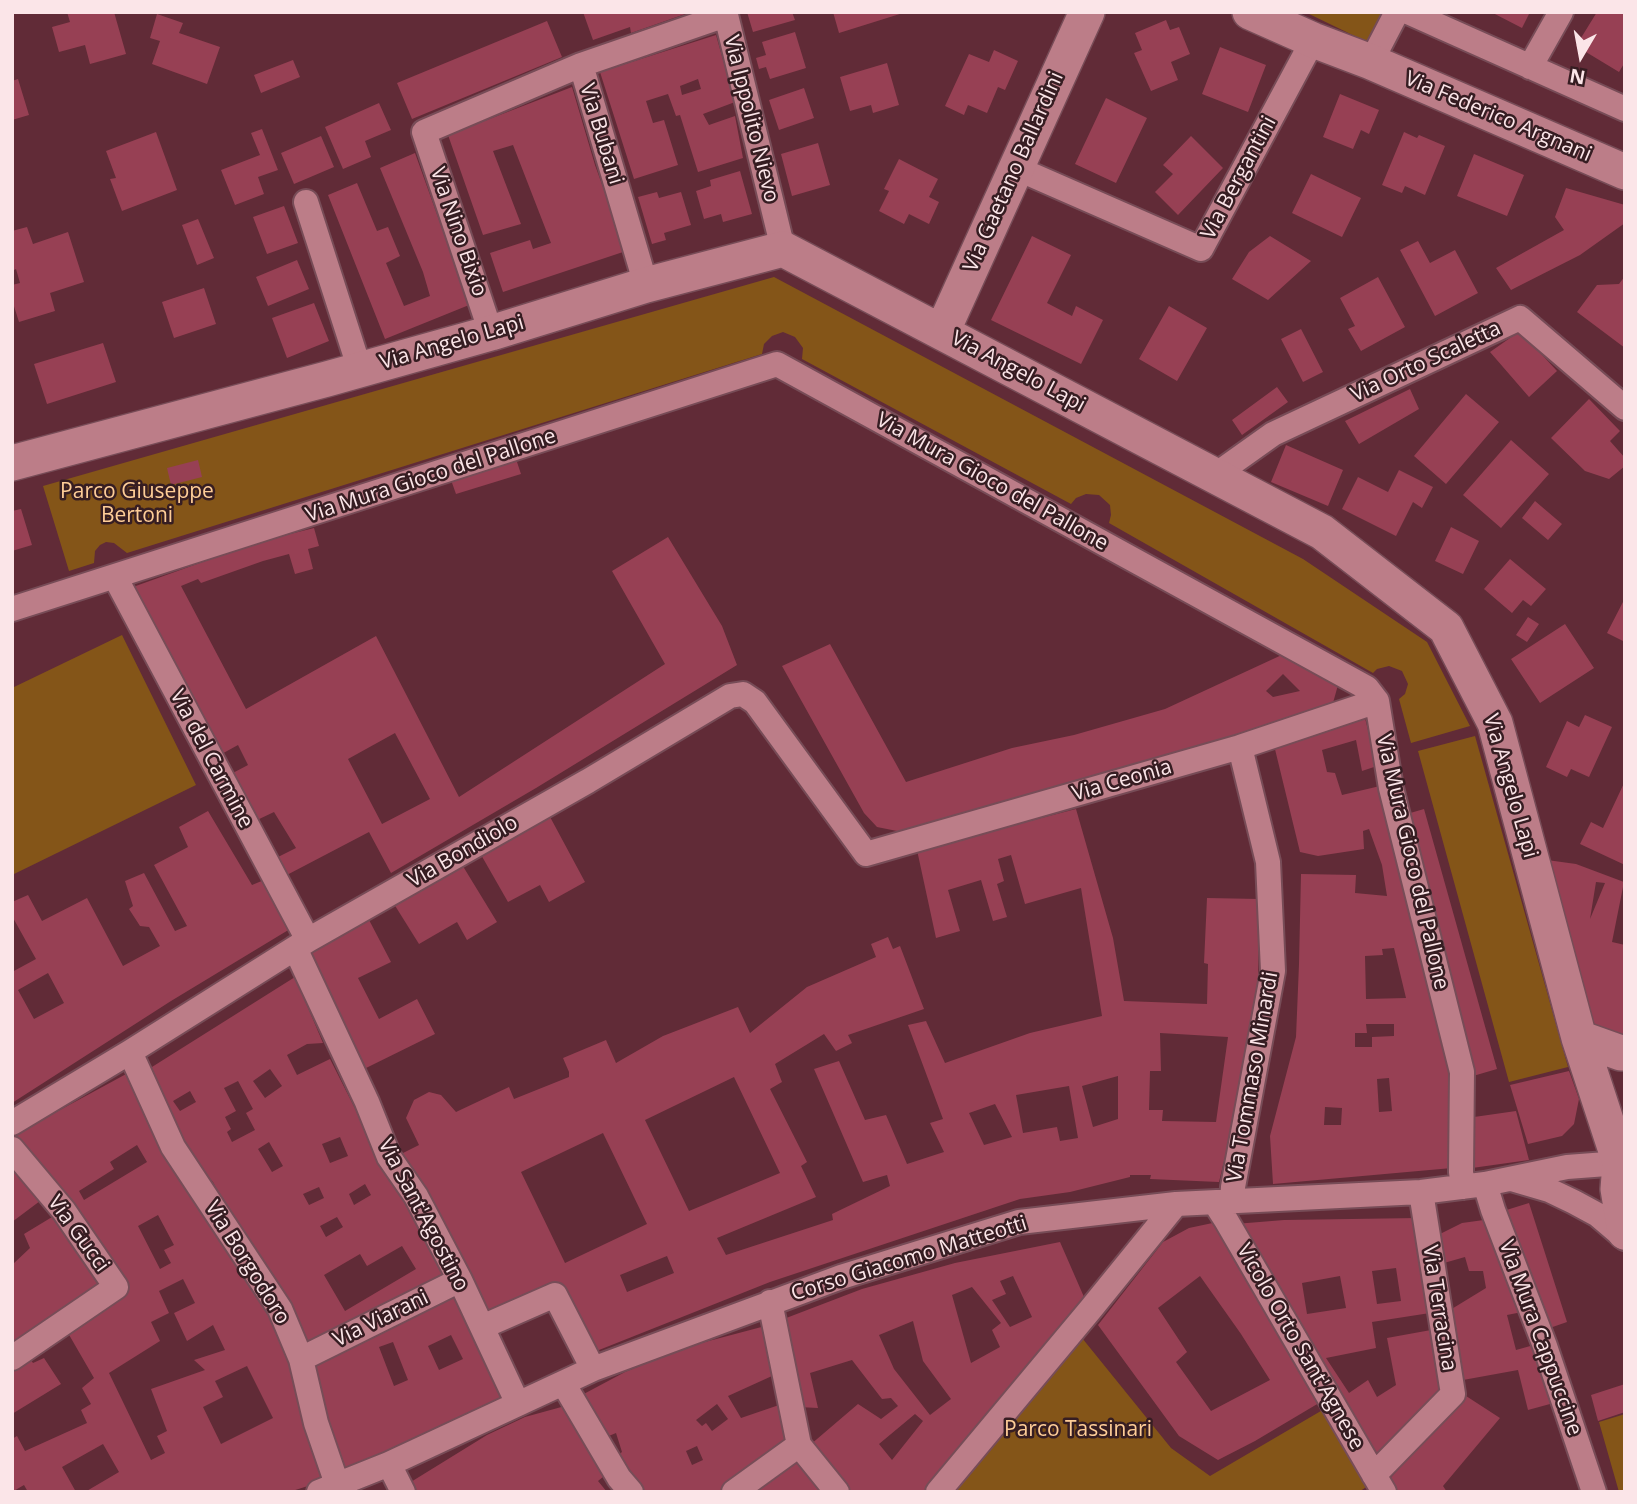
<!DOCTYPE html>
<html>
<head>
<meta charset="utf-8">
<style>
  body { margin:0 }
  #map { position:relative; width:1637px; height:1504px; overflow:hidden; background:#612b37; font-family:"Open Sans",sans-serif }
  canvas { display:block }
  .frame { position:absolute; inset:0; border:14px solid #fbe5e8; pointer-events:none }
  .north { position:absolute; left:1546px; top:21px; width:70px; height:70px; -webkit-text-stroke:5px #361d22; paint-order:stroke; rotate:190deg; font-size:19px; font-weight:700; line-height:28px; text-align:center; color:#fbe5e8 }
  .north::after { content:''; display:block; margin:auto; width:24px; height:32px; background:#fbe5e8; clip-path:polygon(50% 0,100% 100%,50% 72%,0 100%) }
</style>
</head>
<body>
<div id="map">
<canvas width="1637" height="1504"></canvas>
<div class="frame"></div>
<div class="north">N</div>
</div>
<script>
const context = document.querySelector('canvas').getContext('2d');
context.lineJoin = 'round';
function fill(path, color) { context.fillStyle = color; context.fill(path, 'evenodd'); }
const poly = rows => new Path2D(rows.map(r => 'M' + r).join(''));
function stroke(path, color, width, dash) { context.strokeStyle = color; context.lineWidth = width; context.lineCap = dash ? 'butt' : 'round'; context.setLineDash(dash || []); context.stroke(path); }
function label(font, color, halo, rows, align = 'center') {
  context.font = font + ' "Open Sans",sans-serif'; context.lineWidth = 5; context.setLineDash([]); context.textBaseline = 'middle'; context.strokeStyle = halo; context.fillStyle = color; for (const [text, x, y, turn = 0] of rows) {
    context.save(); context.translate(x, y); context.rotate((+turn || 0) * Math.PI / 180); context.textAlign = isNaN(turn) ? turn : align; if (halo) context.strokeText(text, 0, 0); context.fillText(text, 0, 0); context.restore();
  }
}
const green = poly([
  [1305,12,1383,12,1367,42],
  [774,277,1303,559,1427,642,1470,726,1411,743,1399,699,1405,694,1408,684,1402,671,1389,666,1377,669,1373,673,1109,523,1111,515,1110,505,1099,495,1086,494,1076,498,1071,504,802,359,803,348,795,337,783,332,772,336,764,344,762,354,127,553,114,543,106,542,100,545,95,551,94,563,69,571,43,486],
  [122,635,196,785,12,875,12,688],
  [1475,736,1568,1067,1509,1082,1418,751],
  [1078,1333,1171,1448,1210,1476,1326,1408,1369,1485,1359,1492,949,1492],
  [1625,1414,1625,1492,1619,1492,1599,1422]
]);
const building = poly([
  [67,12,114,12,126,54,90,64,85,45,59,52,52,27,70,22],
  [583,12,688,12,688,13,631,33,630,27,593,40],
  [747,12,792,12,795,20,753,32],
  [833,12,903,12,903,13,839,33],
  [1491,12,1530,12,1522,28],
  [1597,12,1625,12,1625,62,1619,72,1576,46],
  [157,14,183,23,179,33,220,47,207,84,152,64,160,41,150,38],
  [1166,20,1170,30,1179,27,1190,54,1171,62,1178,80,1151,91,1134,53,1142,50,1135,33],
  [547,21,562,57,412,119,397,83],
  [795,32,806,68,770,79,766,67,759,69,756,58,766,55,762,42],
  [716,35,735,102,703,114,709,125,735,116,743,158,698,172,680,115,676,116,668,94,646,101,653,123,664,120,678,165,634,179,600,72],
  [698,79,701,89,682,95,680,86],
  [1220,47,1266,65,1248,112,1202,94],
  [994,50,1018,61,1005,90,998,87,987,113,968,105,964,115,945,106,969,54,989,62],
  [293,60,300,77,261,93,254,75],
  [887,63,899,105,873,113,871,105,850,111,840,77],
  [18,79,29,115,12,120,12,81],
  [572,87,595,165,626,251,503,292,490,253,530,240,533,249,551,243,513,145,493,151,521,224,483,235,448,135],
  [804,88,814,118,779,130,769,100],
  [1340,94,1379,110,1369,134,1361,130,1353,149,1323,137],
  [1106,98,1147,118,1116,183,1075,164],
  [379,103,391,130,365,141,371,157,343,169,325,127],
  [262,129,278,170,258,177,264,194,235,205,221,170,260,155,251,133],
  [156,132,177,190,122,211,110,179,116,178,106,151],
  [1404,132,1417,138,1419,135,1445,146,1425,195,1405,186,1402,193,1382,185],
  [321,136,334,167,294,184,281,153],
  [1191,136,1223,168,1178,215,1155,192,1173,174,1163,165],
  [818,143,830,185,792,196,781,154],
  [415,153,444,234,474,303,385,339,328,195,357,183,377,231,388,227,400,256,386,263,404,306,430,296,423,272,380,168],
  [1474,154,1524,175,1507,216,1457,196],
  [899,159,938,179,929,197,939,202,929,224,909,214,904,224,879,211,889,191,884,189],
  [740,171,752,214,723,222,721,214,704,219,696,191,711,186,710,180],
  [1311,174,1361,198,1342,237,1292,213],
  [1566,188,1625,205,1625,223,1580,255,1511,290,1496,268,1564,230,1555,217],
  [657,192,659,198,681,192,691,225,664,233,666,240,652,244,638,197],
  [284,206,298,243,267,254,253,217],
  [198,219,214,258,197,265,182,225],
  [27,227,33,244,68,232,84,282,50,293,55,311,19,322,12,300,12,285,20,283,16,269,12,271,12,231],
  [1032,236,1071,255,1047,303,1072,316,1076,306,1103,320,1081,364,991,320],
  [1270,236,1311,261,1268,300,1232,279,1249,252],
  [1418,241,1430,263,1455,250,1478,293,1435,316,1400,250],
  [297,260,309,289,268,306,256,277],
  [1625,276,1625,348,1577,312,1597,285,1619,284],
  [1378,277,1405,327,1361,351,1348,329,1355,326,1340,298],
  [204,288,216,324,174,338,162,302],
  [314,303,329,341,287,358,272,318],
  [1169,306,1207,328,1177,381,1139,359],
  [1301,329,1323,372,1303,382,1281,339],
  [1520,331,1557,371,1529,397,1490,352],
  [103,343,116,382,47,404,34,364],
  [1277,387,1288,402,1242,435,1232,420],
  [1410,389,1419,409,1359,444,1345,421],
  [1466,394,1499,422,1446,484,1414,456],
  [1589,399,1620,431,1610,441,1625,458,1625,466,1609,479,1585,471,1551,438],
  [1511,440,1549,474,1501,528,1463,495],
  [1286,445,1343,470,1328,506,1271,482],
  [516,459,521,474,456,494,451,480],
  [198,460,202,477,171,485,167,468],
  [1399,470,1433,487,1422,508,1413,502,1396,536,1342,509,1358,477,1388,492],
  [1535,501,1562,524,1548,540,1522,518],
  [21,509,32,545,12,551,12,511],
  [1451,527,1479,541,1463,574,1435,561],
  [314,528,319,546,308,549,313,569,295,574,289,554,263,561,201,583,198,579,181,586,246,709,376,636,459,797,665,664,612,571,668,537,722,626,737,665,536,788,391,873,369,832,283,877,274,859,296,848,274,812,255,821,229,775,248,765,238,745,218,756,133,587,258,542],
  [395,733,430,799,382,824,348,759],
  [1510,559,1546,589,1531,606,1523,600,1512,613,1484,589],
  [1625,598,1625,642,1607,633],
  [1528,617,1539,624,1527,642,1516,635],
  [1565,624,1594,668,1540,703,1511,659],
  [830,644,906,782,1012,748,1074,735,1165,709,1286,653,1338,685,1331,710,907,833,877,827,864,813,782,666],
  [1283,674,1300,691,1273,697,1266,691],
  [1364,714,1377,766,1362,771,1356,740,1322,750,1327,772,1335,773,1342,795,1380,786,1453,1064,1452,1168,1273,1184,1270,1136,1296,1037,1299,964,1301,874,1356,875,1355,893,1387,896,1382,865,1369,829,1363,831,1364,849,1318,856,1300,852,1273,741],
  [1394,948,1406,998,1366,999,1365,956,1383,955,1382,949],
  [1366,1024,1394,1024,1394,1036,1372,1037,1372,1047,1355,1047,1355,1033,1367,1033],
  [1389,1078,1392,1111,1379,1112,1377,1079],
  [1325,1107,1342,1108,1341,1125,1324,1125],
  [1585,715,1612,727,1589,777,1571,769,1567,777,1546,767,1567,721,1579,727],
  [1625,781,1625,865,1580,844,1591,822,1603,828],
  [1076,809,1113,938,1124,1001,1207,1004,1208,964,1204,963,1207,898,1259,899,1258,986,1247,1066,1219,1182,1150,1179,1151,1175,1130,1175,1130,1177,1070,1192,1020,1199,770,1282,594,1352,560,1286,487,1318,418,1176,409,1180,397,1156,419,1145,406,1118,414,1100,429,1092,441,1095,456,1112,509,1087,514,1099,569,1077,569,1072,563,1058,606,1040,616,1063,663,1036,738,1007,750,1033,807,987,876,957,871,944,888,937,893,949,900,946,924,1009,848,1035,852,1043,836,1051,824,1034,775,1064,782,1082,770,1089,807,1162,801,1166,816,1197,717,1238,726,1255,833,1220,832,1214,890,1186,887,1175,863,1182,814,1069,839,1061,865,1120,886,1115,907,1164,944,1152,930,1123,943,1119,908,1025,926,1021,945,1063,1030,1033,1102,1016,1081,888,1025,904,1011,855,998,859,1004,881,997,884,1007,917,993,921,981,880,948,890,960,931,936,938,917,850],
  [1160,1033,1228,1037,1216,1122,1162,1121,1163,1110,1149,1110,1150,1071,1161,1071],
  [1118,1076,1118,1119,1093,1127,1082,1086],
  [734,1077,780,1173,689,1211,645,1120],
  [1069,1086,1078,1138,1060,1141,1057,1127,1023,1133,1016,1095],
  [995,1104,1012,1137,984,1145,969,1113],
  [603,1133,647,1224,565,1263,521,1172],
  [667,1256,674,1273,627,1292,620,1275],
  [1424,809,1497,1069,1473,1076,1400,816],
  [208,811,252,885,264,880,290,929,171,1001,12,1103,12,972,36,959,12,916,12,902,28,895,42,921,87,898,123,966,160,946,149,927,140,926,129,909,133,906,125,881,144,873,175,931,187,926,154,865,188,847,179,827],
  [48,973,64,1003,34,1019,18,990],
  [549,815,585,882,549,902,540,885,508,902,480,853],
  [1547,860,1576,864,1624,882,1612,942,1625,945,1625,1035,1595,1029],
  [1596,882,1605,883,1590,919],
  [461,863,497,922,467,940,457,922,419,944,394,904],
  [368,918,391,962,358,978,379,1019,417,999,435,1034,364,1069,304,950],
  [295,977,323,1043,307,1044,287,1055,297,1075,330,1059,385,1168,404,1190,448,1279,311,1348,293,1312,236,1228,213,1182,176,1143,144,1072],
  [270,1069,282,1086,265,1098,253,1081],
  [238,1081,253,1109,246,1113,255,1130,232,1142,227,1132,231,1129,225,1117,236,1111,224,1088],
  [190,1091,196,1102,180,1111,173,1101],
  [340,1137,348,1156,330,1163,322,1144],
  [269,1142,283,1166,272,1172,258,1149],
  [365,1184,371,1195,354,1205,349,1194],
  [319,1187,324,1198,309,1205,303,1194],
  [337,1217,343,1227,326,1237,320,1226],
  [402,1246,416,1269,345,1311,324,1275,360,1254,367,1266],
  [1569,1071,1579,1099,1574,1124,1562,1136,1528,1144,1510,1085],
  [128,1073,275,1315,330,1479,289,1492,85,1492,119,1472,103,1444,62,1467,76,1492,28,1492,24,1485,12,1492,12,1439,17,1436,25,1451,87,1423,81,1410,91,1404,82,1388,94,1378,68,1333,124,1290,12,1136],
  [137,1145,147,1162,84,1200,79,1191,114,1169,110,1162],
  [158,1215,174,1245,164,1250,171,1263,160,1269,138,1226],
  [183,1279,195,1303,174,1313,187,1341,213,1325,225,1350,194,1360,205,1370,151,1389,167,1431,157,1436,165,1453,151,1460,109,1373,160,1341,151,1322,169,1313,159,1291],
  [247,1366,273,1418,221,1444,203,1407,223,1397,215,1381],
  [1516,1111,1529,1160,1472,1168,1474,1117],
  [12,1158,44,1198,12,1222],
  [1529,1203,1567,1322,1544,1330,1500,1212],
  [57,1214,111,1284,12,1353,12,1265,30,1248,24,1234],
  [1418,1218,1430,1313,1372,1322,1376,1348,1326,1358,1349,1393,1368,1380,1377,1397,1396,1385,1387,1338,1431,1330,1445,1388,1380,1460,1235,1224,1284,1220],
  [1396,1268,1401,1301,1377,1304,1372,1271],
  [1340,1276,1346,1308,1307,1314,1302,1283],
  [1491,1219,1522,1312,1507,1315,1516,1350,1541,1343,1550,1404,1528,1410,1518,1370,1463,1380,1449,1343,1450,1310,1486,1288,1483,1271,1469,1271,1465,1257,1444,1263,1438,1235,1462,1223],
  [1222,1221,1324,1400,1255,1441,1218,1460,1179,1436,1098,1325,1163,1242,1189,1228],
  [1200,1276,1241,1334,1270,1380,1211,1411,1176,1362,1187,1352,1158,1308],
  [1060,1242,1084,1297,1065,1328,931,1492,851,1492,810,1445,858,1404,881,1419,898,1406,891,1398,882,1399,852,1360,810,1373,818,1408,798,1407,781,1320,862,1289,955,1263],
  [1013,1276,1032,1317,1010,1327,992,1300,1006,1294,1000,1281],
  [972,1287,1001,1323,992,1330,1000,1347,971,1363,952,1295],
  [913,1321,923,1361,951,1399,930,1415,894,1369,879,1335],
  [915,1414,923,1421,892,1460,879,1444],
  [455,1291,509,1397,342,1472,307,1364],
  [451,1335,463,1359,439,1370,428,1346],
  [393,1342,408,1380,394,1386,379,1347],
  [769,1325,772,1376,728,1396,741,1418,779,1405,790,1444,742,1474,721,1492,641,1492,614,1458,622,1452,616,1433,604,1438,580,1396,625,1372,686,1347],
  [717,1404,728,1419,712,1431,706,1423,702,1426,696,1420],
  [697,1446,703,1460,692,1465,686,1451],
  [28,1356,33,1363,44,1358,61,1384,12,1414,12,1366],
  [1625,1384,1625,1412,1598,1421,1591,1395],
  [1463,1394,1500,1418,1443,1486,1447,1492,1396,1492,1388,1481],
  [565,1406,609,1472,598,1481,607,1492,409,1492,406,1485,487,1435,525,1417],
  [799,1456,823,1492,748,1492]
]);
const street = poly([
  [1408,12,1625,109],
  [1371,62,1397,12],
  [581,65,726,15,783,249],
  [1530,67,1561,12],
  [1016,168,1201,249,1313,40],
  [306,202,360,370],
  [491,333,424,132,581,65,646,285],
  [1214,476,1273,434,1520,318,1625,408],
  [115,577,308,940],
  [12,609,777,364,1367,688,1377,701,1391,788,1462,1072,1461,1172,1463,1187],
  [295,948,367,1102,389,1157,416,1196,460,1280,518,1404],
  [130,1052,173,1147,280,1309,301,1359,316,1423,337,1484],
  [12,1123,130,1052,308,940,588,781,730,696,743,694,755,702,866,854,1240,747,1377,701],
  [12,1149,64,1211,116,1287,12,1358],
  [1515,1180,1549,1190,1574,1202,1598,1215,1625,1238],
  [1485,1184,1493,1210,1545,1346,1594,1492],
  [1232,1201,1233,1187,1273,971,1268,862,1240,747],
  [1215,1203,1226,1220,1384,1492],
  [770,1302,799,1445,837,1492],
  [482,1327,555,1295,593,1369],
  [301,1359,460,1280],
  [563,1383,619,1478,631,1492],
  [389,1464,403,1492],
  [1374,1475,1453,1394,1421,1192],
  [319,1492,389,1464,593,1369,841,1277,1019,1222,1176,1204,1421,1192,1485,1184,1567,1167,1620,1163],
  [734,1492,799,1445],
  [938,1492,1090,1310,1176,1204]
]);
const secondary = poly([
  [1250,12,1313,40,1371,62,1625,172],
  [942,332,1087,12],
  [12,463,327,379,491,333,646,285,783,249,1322,532,1446,628,1495,723,1579,1038,1620,1163,1625,1173],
  [1579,1038,1621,1053,1625,1053],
  [1625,1151,1620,1163,1618,1189,1625,1232]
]);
const streetNames = [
  ["Via Federico Argnani",1498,117,23],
  ["Via Ippolito Nievo",751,119,76],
  ["Via Bubani",601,134,73],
  ["Via Gaetano Ballardini",1014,172,-66],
  ["Via Bergantini",1239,178,-62],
  ["Via Nino Bixio",458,232,71],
  ["Via Angelo Lapi",452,343,-16],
  ["Via Orto Scaletta",1426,362,-25],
  ["Via Angelo Lapi",1018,372,28],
  ["Via Mura Gioco del Pallone",431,476,-18],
  ["Via Mura Gioco del Pallone",992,482,29],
  ["Via del Carmine",211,759,62],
  ["Via Ceonia",1122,781,-16],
  ["Via Angelo Lapi",1510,786,74],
  ["Via Bondiolo",463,852,-30],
  ["Via Mura Gioco del Pallone",1412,862,77],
  ["Via Tommaso Minardi",1253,1077,-80],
  ["Via Sant'Agostino",423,1215,62],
  ["Via Gucci",78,1234,54],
  ["Corso Giacomo Matteotti",909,1259,-17],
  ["Via Borgodoro",247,1263,58],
  ["Via Terracina",1439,1308,81],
  ["Via Viarani",381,1319,-26],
  ["Via Mura Cappuccine",1540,1338,70],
  ["Vicolo Orto Sant'Agnese",1300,1347,60]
];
const parkNames = [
  ["Parco Giuseppe",137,492],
  ["Bertoni",137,516],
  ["Parco Tassinari",1078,1430]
];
fill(green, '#845518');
fill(building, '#974054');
stroke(street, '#774c57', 28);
stroke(secondary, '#774c57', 38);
stroke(street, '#bc7d88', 24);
stroke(secondary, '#bc7d88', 35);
label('21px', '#fbe5e8', '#361d22', streetNames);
label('21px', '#fecd97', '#361d22', parkNames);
</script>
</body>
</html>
